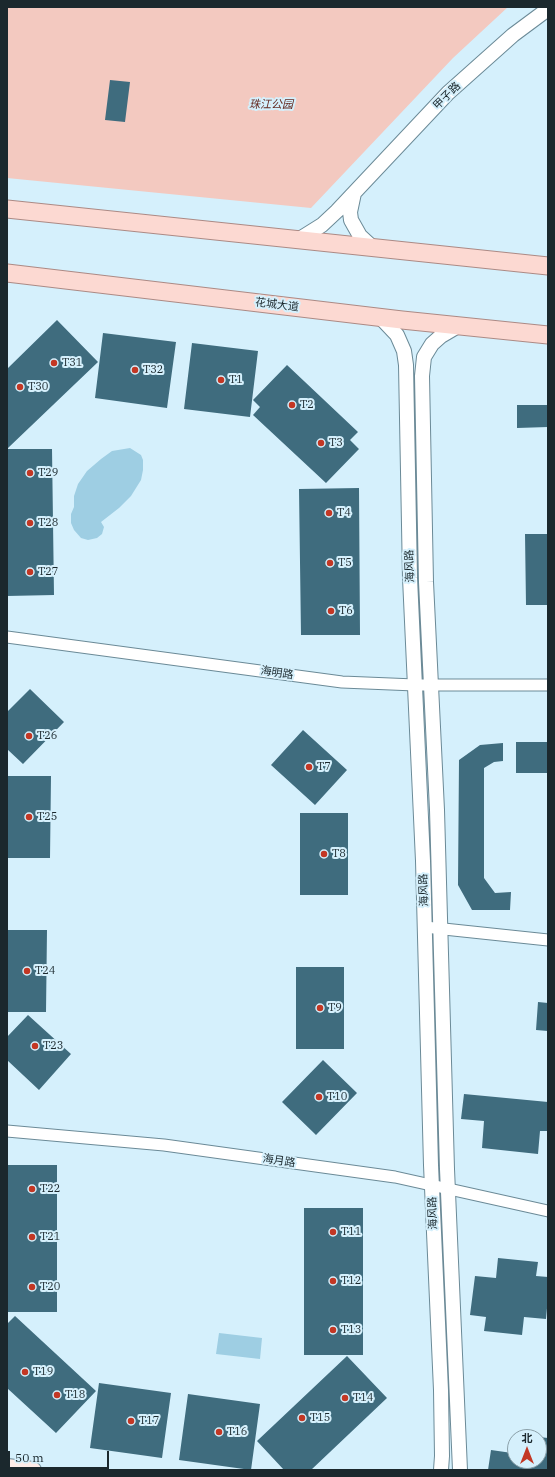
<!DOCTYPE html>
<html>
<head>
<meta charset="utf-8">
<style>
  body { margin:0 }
  #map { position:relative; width:555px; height:1477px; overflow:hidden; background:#d5f0fc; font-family:"IBM Plex Serif","Noto Sans SC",serif }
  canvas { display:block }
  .frame { position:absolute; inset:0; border:8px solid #1b282d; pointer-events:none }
  .north { position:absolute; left:507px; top:1429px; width:40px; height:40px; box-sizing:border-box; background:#d5f0fc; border:1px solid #8ba0a9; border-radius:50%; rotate:0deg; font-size:11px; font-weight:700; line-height:16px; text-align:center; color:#1b282d }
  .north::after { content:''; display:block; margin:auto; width:14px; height:18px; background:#c33724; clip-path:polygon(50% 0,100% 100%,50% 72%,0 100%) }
  .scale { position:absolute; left:8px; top:1451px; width:101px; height:18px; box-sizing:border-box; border:2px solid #1b282d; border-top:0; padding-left:5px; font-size:12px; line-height:14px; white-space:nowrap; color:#1b282d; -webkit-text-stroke:3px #d5f0fc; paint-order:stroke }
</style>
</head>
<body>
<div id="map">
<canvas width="555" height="1477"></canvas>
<div class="frame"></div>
<div class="north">北</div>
<div class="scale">50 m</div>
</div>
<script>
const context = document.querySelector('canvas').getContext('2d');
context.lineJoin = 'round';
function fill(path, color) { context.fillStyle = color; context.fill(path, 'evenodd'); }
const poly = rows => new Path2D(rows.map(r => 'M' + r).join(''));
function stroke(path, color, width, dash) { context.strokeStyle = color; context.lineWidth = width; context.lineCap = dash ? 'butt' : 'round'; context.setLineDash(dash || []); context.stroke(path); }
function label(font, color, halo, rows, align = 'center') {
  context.font = font + ' "IBM Plex Serif","Noto Sans SC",serif'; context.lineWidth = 4; context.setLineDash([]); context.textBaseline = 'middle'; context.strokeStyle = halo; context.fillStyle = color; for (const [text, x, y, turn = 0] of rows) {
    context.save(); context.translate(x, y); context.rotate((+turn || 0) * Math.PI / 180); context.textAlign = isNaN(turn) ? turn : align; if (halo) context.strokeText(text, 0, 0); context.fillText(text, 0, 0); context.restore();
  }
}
const green = poly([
  [7,7,508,7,453,58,311,208,7,178]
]);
const water = poly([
  [130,448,141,455,143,460,143,470,141,480,131,496,119,508,101,522,104,527,102,534,97,538,88,540,81,538,74,530,71,523,71,514,74,507,74,496,78,484,87,471,101,459,112,451],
  [219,1333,262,1338,260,1359,216,1354]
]);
const building = poly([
  [110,80,130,82,125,122,105,120],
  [57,320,98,362,8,448,7,446,7,369],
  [103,333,176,342,167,408,95,398],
  [192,343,258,351,250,417,184,409],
  [287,365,358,432,350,440,359,449,326,483,253,415,260,407,253,400],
  [517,405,548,405,548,427,517,428],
  [7,449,52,449,54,595,7,596],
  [359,488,360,635,301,635,299,489],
  [525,534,548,534,548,605,526,605],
  [30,689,64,722,23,764,7,749,7,712],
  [303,730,347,770,315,805,271,765],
  [516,742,548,742,548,773,516,773],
  [503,743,503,761,494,762,484,768,484,878,495,893,511,892,510,910,472,910,458,885,459,760,480,745],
  [7,776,51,776,50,858,7,858],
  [300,813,348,813,348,895,300,895],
  [7,930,47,930,46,1012,7,1012],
  [296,967,344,967,344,1049,296,1049],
  [538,1002,548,1003,548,1031,536,1030],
  [28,1015,71,1054,39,1090,7,1060,7,1037],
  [323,1060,357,1093,316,1135,282,1102],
  [464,1094,548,1102,548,1131,540,1131,538,1154,482,1148,484,1121,461,1119],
  [7,1165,57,1165,57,1312,7,1312],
  [304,1208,363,1208,363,1355,304,1355],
  [498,1258,538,1262,536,1276,548,1277,548,1297,546,1319,524,1317,522,1335,484,1331,486,1317,470,1315,475,1276,496,1278],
  [15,1316,96,1391,56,1433,7,1388,7,1324],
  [347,1356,387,1398,311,1470,284,1470,257,1441],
  [99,1383,171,1393,162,1458,90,1448],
  [188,1394,260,1404,251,1470,179,1460],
  [514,1434,530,1436,515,1437,515,1461,539,1461,539,1437,548,1438,548,1470,488,1470,491,1450,512,1453]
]);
const minor = poly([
  [7,637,342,682,415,685,548,685],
  [425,927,548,940],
  [7,1131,164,1145,395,1177,548,1211]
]);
const tertiary = poly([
  [354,193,350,212,351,220,360,236,373,248],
  [298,240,322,225,337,211,448,93,513,35,548,9],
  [380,317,397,335,404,351,406,365,410,578,423,861,431,1165,441,1390,442,1456,441,1470],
  [458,326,441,336,432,344,424,357,422,376,426,582,437,810,447,1169,460,1470]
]);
const secondary = poly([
  [7,1467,33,1470]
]);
const primary = poly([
  [7,209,548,266],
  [7,273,402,320,548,335]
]);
const markers = [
  [54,363,4,"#c33724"],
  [135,370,4,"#c33724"],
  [221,380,4,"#c33724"],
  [20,387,4,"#c33724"],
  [292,405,4,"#c33724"],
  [321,443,4,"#c33724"],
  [30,473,4,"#c33724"],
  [329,513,4,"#c33724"],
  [30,523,4,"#c33724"],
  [330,563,4,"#c33724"],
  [30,572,4,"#c33724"],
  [331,611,4,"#c33724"],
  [29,736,4,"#c33724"],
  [309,767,4,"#c33724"],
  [29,817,4,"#c33724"],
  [324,854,4,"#c33724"],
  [27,971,4,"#c33724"],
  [320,1008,4,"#c33724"],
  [35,1046,4,"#c33724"],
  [319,1097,4,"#c33724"],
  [32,1189,4,"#c33724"],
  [333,1232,4,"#c33724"],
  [32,1237,4,"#c33724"],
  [333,1281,4,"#c33724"],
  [32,1287,4,"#c33724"],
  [333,1330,4,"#c33724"],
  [25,1372,4,"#c33724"],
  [57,1395,4,"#c33724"],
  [345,1398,4,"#c33724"],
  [302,1418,4,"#c33724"],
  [131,1421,4,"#c33724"],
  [219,1432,4,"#c33724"]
];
const streetNames = [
  ["甲子路",447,96,-45],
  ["花城大道",277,305,7],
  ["海风路",410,566,-92],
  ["海明路",277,673,8],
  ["海风路",424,890,-92],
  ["海月路",279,1161,8],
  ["海风路",433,1213,-92]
];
const parkNames = [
  ["珠江公园",271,105]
];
const poiNames = [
  ["T31",62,363],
  ["T32",143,370],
  ["T1",229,380],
  ["T30",28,387],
  ["T2",300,405],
  ["T3",329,443],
  ["T29",38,473],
  ["T4",337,513],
  ["T28",38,523],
  ["T5",338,563],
  ["T27",38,572],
  ["T6",339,611],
  ["T26",37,736],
  ["T7",317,767],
  ["T25",37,817],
  ["T8",332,854],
  ["T24",35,971],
  ["T9",328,1008],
  ["T23",43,1046],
  ["T10",327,1097],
  ["T22",40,1189],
  ["T11",341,1232],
  ["T21",40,1237],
  ["T12",341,1281],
  ["T20",40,1287],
  ["T13",341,1330],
  ["T19",33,1372],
  ["T18",65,1395],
  ["T14",353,1398],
  ["T15",310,1418],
  ["T17",139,1421],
  ["T16",227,1432]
];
fill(green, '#f3c9c0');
fill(water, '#9ecee3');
fill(building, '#3f6c7e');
stroke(minor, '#6b8a97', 13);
stroke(tertiary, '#6b8a97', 16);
stroke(secondary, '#6b8a97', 18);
stroke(primary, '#ac8a85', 19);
stroke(minor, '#fff', 11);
stroke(tertiary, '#fff', 14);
stroke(secondary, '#feece8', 16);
stroke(primary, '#fcd9d2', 17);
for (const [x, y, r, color] of markers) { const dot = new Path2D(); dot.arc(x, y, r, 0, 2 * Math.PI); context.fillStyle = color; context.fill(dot); stroke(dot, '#d5f0fc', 1.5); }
label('11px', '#1b282d', '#d5f0fc', streetNames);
label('italic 11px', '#642920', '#d5f0fc', parkNames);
label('11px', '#1b282d', '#d5f0fc', poiNames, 'left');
</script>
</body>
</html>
